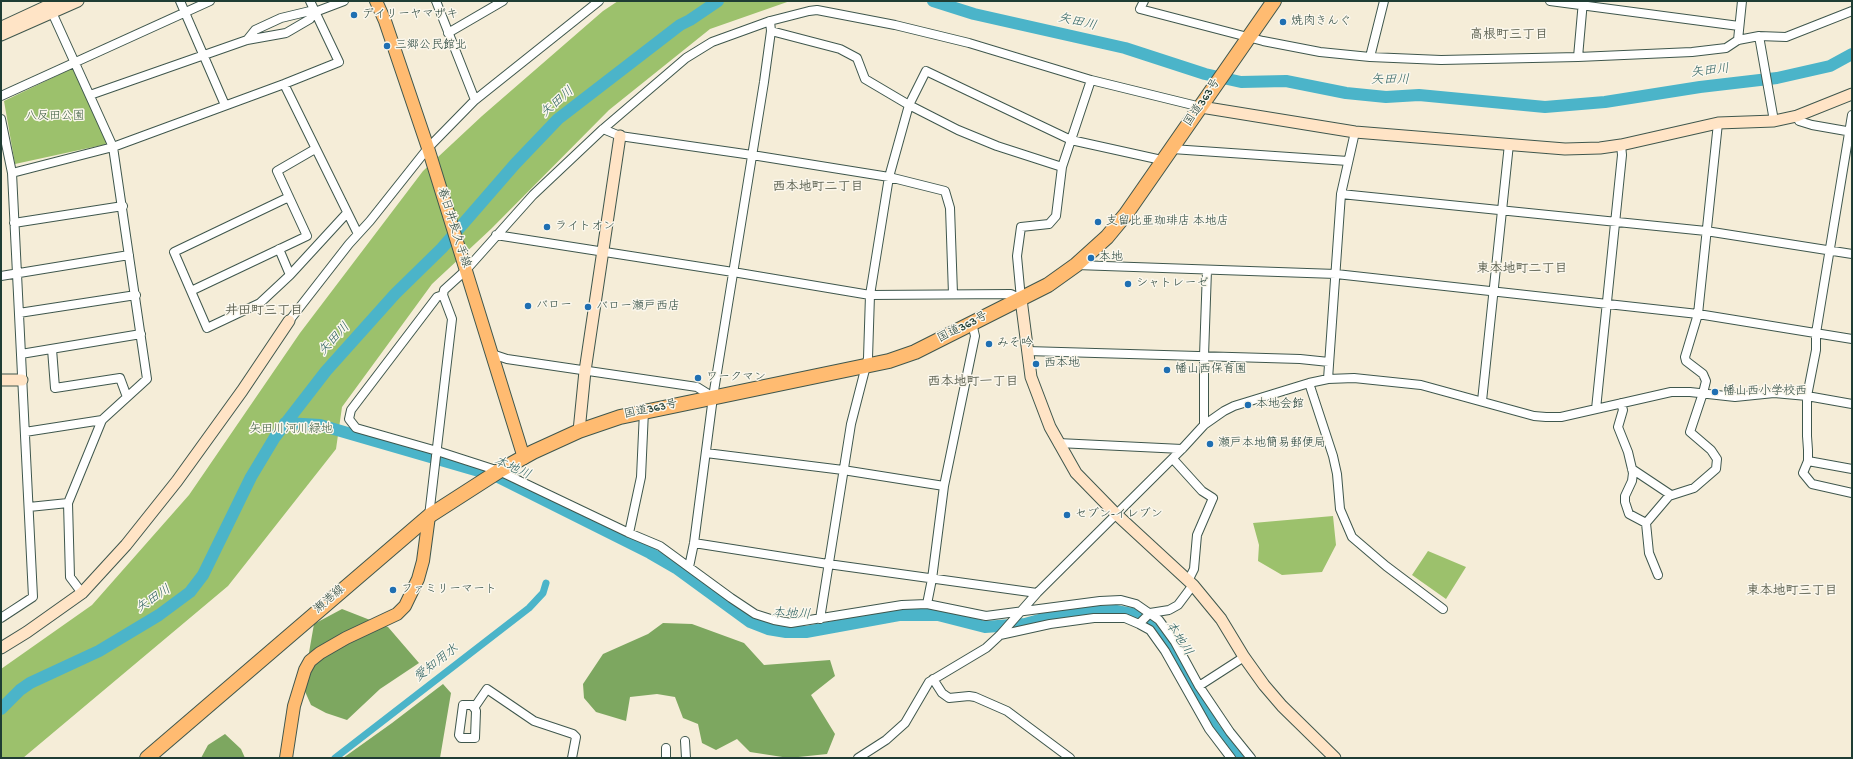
<!DOCTYPE html>
<html>
<head>
<meta charset="utf-8">
<style>
  body { margin:0 }
  #map { position:relative; width:1853px; height:759px; overflow:hidden; background:#f5edd8; font-family:"Gochi Hand",sans-serif }
  canvas { display:block }
  .frame { position:absolute; inset:0; border:2px solid #1f3d34; pointer-events:none }
</style>
</head>
<body>
<div id="map">
<canvas width="1853" height="759"></canvas>
<div class="frame"></div>
</div>
<script>
const context = document.querySelector('canvas').getContext('2d');
context.lineJoin = 'round';
function fill(path, color) { context.fillStyle = color; context.fill(path, 'evenodd'); }
const poly = rows => new Path2D(rows.map(r => 'M' + r).join(''));
function stroke(path, color, width, dash) { context.strokeStyle = color; context.lineWidth = width; context.lineCap = dash ? 'butt' : 'round'; context.setLineDash(dash || []); context.stroke(path); }
function label(font, color, halo, rows, align = 'center') {
  context.font = font + ' "Gochi Hand","Klee One",sans-serif'; context.lineWidth = 3; context.setLineDash([]); context.textBaseline = 'middle'; context.strokeStyle = halo; context.fillStyle = color; for (const [text, x, y, turn = 0] of rows) {
    context.save(); context.translate(x, y); context.rotate((+turn || 0) * Math.PI / 180); context.textAlign = isNaN(turn) ? turn : align; if (halo) context.strokeText(text, 0, 0); context.fillText(text, 0, 0); context.restore();
  }
}
const green = poly([
  [618,1,790,1,710,29,609,110,491,229,432,284,342,407,336,449,228,586,23,758,1,758,1,669,92,605,189,495,300,333,423,171,482,116,603,11],
  [75,67,107,144,15,164,4,101],
  [1333,516,1336,545,1322,572,1282,575,1258,561,1259,545,1253,523],
  [1428,551,1466,567,1446,599,1412,575]
]);
const forest = poly([
  [342,609,388,627,419,663,380,689,347,720,326,713,311,705,303,687,314,624],
  [663,623,692,624,744,643,764,665,830,660,835,676,811,695,835,734,827,754,789,758,750,752,737,739,716,750,702,743,698,724,683,718,675,697,657,694,630,697,626,721,596,712,584,698,583,684,603,654,648,634],
  [443,684,451,693,440,758,343,758,392,723],
  [225,734,241,749,245,758,201,758,208,745]
]);
const canal = poly([
  [335,758,529,608,543,593,546,583]
]);
const river = poly([
  [933,1,974,14,1125,48,1205,74,1241,82,1286,81,1346,93,1386,97,1419,95,1545,107,1605,102,1700,87,1777,78,1830,66,1852,54],
  [285,423,320,425,496,476,650,553,676,568,750,622,768,629,786,632,806,632,899,615,938,615,985,627,1025,624,1050,617,1084,612,1116,611,1132,614,1149,620,1164,639,1173,652,1214,728,1238,758],
  [1,709,20,690,30,683,99,651,159,615,190,592,203,575,251,477,275,437,326,371,395,294,442,248,515,164,558,119,680,25,690,20,718,1]
]);
const street = poly([
  [180,1,225,105],
  [436,1,475,100],
  [1144,1,1140,9,1263,41,1320,52,1370,57,1441,60,1578,57,1692,52,1726,48,1738,40,1759,36,1786,37,1852,11],
  [1550,1,1739,26],
  [50,8,113,147,147,379,102,420,68,503,70,577,82,593],
  [771,31,840,49,857,58,865,79,909,105,958,130,997,146,1062,167],
  [448,33,503,1],
  [1759,36,1774,121],
  [247,40,255,30,281,18,310,11,315,12],
  [1738,40,1742,1],
  [1370,57,1384,1],
  [1578,57,1583,1],
  [284,84,358,234],
  [90,95,247,40,286,33,310,19,315,12,344,1],
  [1,96,210,1],
  [1201,107,1091,80,969,43,895,25,817,10,809,11,770,21,712,42,686,58,603,129,533,195,466,270,444,290,443,295,437,297,351,410,349,419,356,428,437,451,499,471,629,533,660,546,731,598,755,614,774,620,791,623,902,605,927,604,986,616,1100,601,1121,600,1136,604,1159,620,1175,642,1199,686,1230,732,1251,758],
  [1852,115,1816,333,1816,350,1807,396,1807,436,1808,450,1808,461,1803,473,1812,484,1852,493],
  [1797,116,1799,121,1812,125,1852,132],
  [1,119,12,173,33,597,1,618],
  [603,129,620,136,752,155,889,177,945,191,950,208,953,294],
  [1172,149,1348,161],
  [12,173,113,147,284,84,339,62,310,1],
  [1341,194,1706,231,1852,254],
  [14,223,123,206],
  [496,235,733,272,870,295,1011,294,1021,299],
  [279,249,290,275,260,303,207,328,174,252,289,197],
  [1076,265,1336,274,1698,314,1852,339],
  [290,275,347,213],
  [1,276,129,255],
  [191,291,307,236,277,171,315,149],
  [1021,299,1017,256,1021,227,1049,224,1056,216,1062,167,1091,80],
  [19,313,136,295],
  [289,321,349,244,370,221,428,148,475,100,599,1],
  [52,349,55,388,120,378,127,397],
  [1027,351,1300,359,1329,362],
  [21,354,141,334],
  [492,354,507,359,697,387,713,397],
  [1328,379,1341,194,1355,132],
  [1309,383,1333,456,1337,474,1340,509,1352,537,1386,566,1443,609],
  [1482,401,1509,144],
  [1621,403,1623,410,1618,427,1628,452,1633,473,1632,481,1625,496,1625,502,1629,514,1646,523,1649,553,1658,575],
  [1596,409,1622,155,1621,145],
  [1204,425,1204,356,1207,270],
  [25,432,102,420],
  [1058,443,1182,449],
  [706,453,843,470,944,486],
  [1173,459,1202,491,1213,498,1197,535,1194,569,1188,581],
  [1808,461,1852,469],
  [1632,469,1671,495],
  [29,507,68,503],
  [429,516,452,319,443,295],
  [1646,523,1669,496,1694,488,1716,469,1717,459,1711,450,1690,432,1703,393,1706,381,1703,374,1686,361,1685,357,1698,314,1718,123],
  [629,533,641,477,644,411],
  [694,543,828,564,1037,593],
  [689,567,694,543,713,397,764,82,771,31,770,21],
  [927,604,932,579,944,486,975,336,972,323],
  [820,619,851,424,868,358,870,295,889,177,909,105,926,71,1071,140,1157,159,1163,162],
  [1139,624,1150,613,1169,610,1178,605,1193,585],
  [1000,635,1050,624,1094,618,1125,618,1139,624,1150,630,1165,651,1209,729,1231,758],
  [933,679,942,693,949,698,969,696,975,697,1007,711,1070,758],
  [1199,686,1244,657],
  [463,705,473,705,476,711,475,738,461,738,459,735,463,705],
  [474,708,487,689,534,721,573,734,576,737,572,758],
  [685,741,686,758],
  [666,748,666,758],
  [858,758,886,740,905,723,929,682,986,648,1000,635,1037,593,1182,449,1204,425,1224,411,1234,406,1309,383,1328,379,1354,378,1421,385,1534,416,1546,417,1561,417,1671,392,1690,392,1735,397,1774,393,1807,396,1852,404]
]);
const secondary = poly([
  [2,27,58,1],
  [1,35,78,1],
  [1201,107,1355,132,1565,149,1600,148,1621,145,1718,123,1774,121,1797,116,1852,94],
  [1021,299,1031,377,1050,427,1076,473,1116,514,1193,585,1221,619,1244,657,1264,685,1282,706,1335,758],
  [1,380,22,380],
  [579,431,585,371,620,136],
  [1,648,27,632,82,593,126,545,177,481,242,391,289,321]
]);
const primary = poly([
  [376,1,385,21,428,148,524,458],
  [286,758,294,706,305,670,310,661,320,653,346,638,397,614,405,606,418,579,423,561,429,516]
]);
const highway = poly([
  [147,758,429,516,499,471,533,452,579,431,620,417,889,361,915,352,1048,285,1076,265,1107,237,1126,214,1274,1]
]);
const markers = [
  [354,15,4,"#1f6fb2"],
  [1283,22,4,"#1f6fb2"],
  [387,46,4,"#1f6fb2"],
  [1098,222,4,"#1f6fb2"],
  [547,227,4,"#1f6fb2"],
  [1091,258,4,"#1f6fb2"],
  [1128,284,4,"#1f6fb2"],
  [528,306,4,"#1f6fb2"],
  [588,307,4,"#1f6fb2"],
  [989,344,4,"#1f6fb2"],
  [1036,364,4,"#1f6fb2"],
  [1167,370,4,"#1f6fb2"],
  [698,378,4,"#1f6fb2"],
  [1715,392,4,"#1f6fb2"],
  [1248,405,4,"#1f6fb2"],
  [1210,444,4,"#1f6fb2"],
  [1067,515,4,"#1f6fb2"],
  [393,590,4,"#1f6fb2"]
];
const poiNames = [
  ["デイリーヤマザキ",362,15],
  ["焼肉きんぐ",1291,22],
  ["三郷公民館北",395,46],
  ["支留比亜珈琲店 本地店",1106,222],
  ["ライトオン",555,227],
  ["本地",1099,258],
  ["シャトレーゼ",1136,284],
  ["バロー",536,306],
  ["バロー瀬戸西店",596,307],
  ["みそ吟",997,344],
  ["西本地",1044,364],
  ["幡山西保育園",1175,370],
  ["ワークマン",706,378],
  ["幡山西小学校西",1723,392],
  ["本地会館",1256,405],
  ["瀬戸本地簡易郵便局",1218,444],
  ["セブン-イレブン",1075,515],
  ["ファミリーマート",401,590]
];
const streetNames = [
  ["国道363号",1203,103,-56],
  ["春日井長久手線",453,228,72],
  ["国道363号",963,328,-27],
  ["国道363号",651,410,-12],
  ["瀬港線",330,600,-41]
];
const parkNames = [
  ["八反田公園",55,117],
  ["矢田川河川緑地",291,430]
];
const waterNames = [
  ["矢田川",1077,23,13],
  ["矢田川",1710,72,-7],
  ["矢田川",1390,81],
  ["矢田川",558,103,-41],
  ["矢田川",335,340,-47],
  ["本地川",512,469,24],
  ["矢田川",154,600,-34],
  ["本地川",791,615,3],
  ["本地川",1178,639,57],
  ["愛知用水",437,664,-38]
];
const neighbourhoodNames = [
  ["高根町三丁目",1509,36],
  ["西本地町二丁目",818,188],
  ["東本地町二丁目",1522,270],
  ["井田町三丁目",264,312],
  ["西本地町一丁目",973,383],
  ["東本地町三丁目",1792,592]
];
fill(green, '#9cc16c');
fill(forest, '#7da760');
stroke(canal, '#4bb4c9', 7);
stroke(river, '#4bb4c9', 12);
stroke(street, '#3f574d', 10);
stroke(secondary, '#3f574d', 13);
stroke(primary, '#3f574d', 14);
stroke(highway, '#3f574d', 16);
stroke(street, '#fff', 8);
stroke(secondary, '#ffe4c6', 11);
stroke(primary, '#ffbb71', 12);
stroke(highway, '#ffbb71', 14);
for (const [x, y, r, color] of markers) { const dot = new Path2D(); dot.arc(x, y, r, 0, 2 * Math.PI); context.fillStyle = color; context.fill(dot); stroke(dot, '#fbf7ec', 1.5); }
label('12px', '#1f3d34', '#fbf7ec', poiNames, 'left');
label('12px', '#1f3d34', '#fbf7ec', streetNames);
label('12px', '#3e5e42', '#fbf7ec', parkNames);
label('italic 13px', '#2c6161', '#fbf7ec', waterNames);
label('bold 13px', '#5d6252', '#fbf7ec', neighbourhoodNames);
</script>
</body>
</html>
